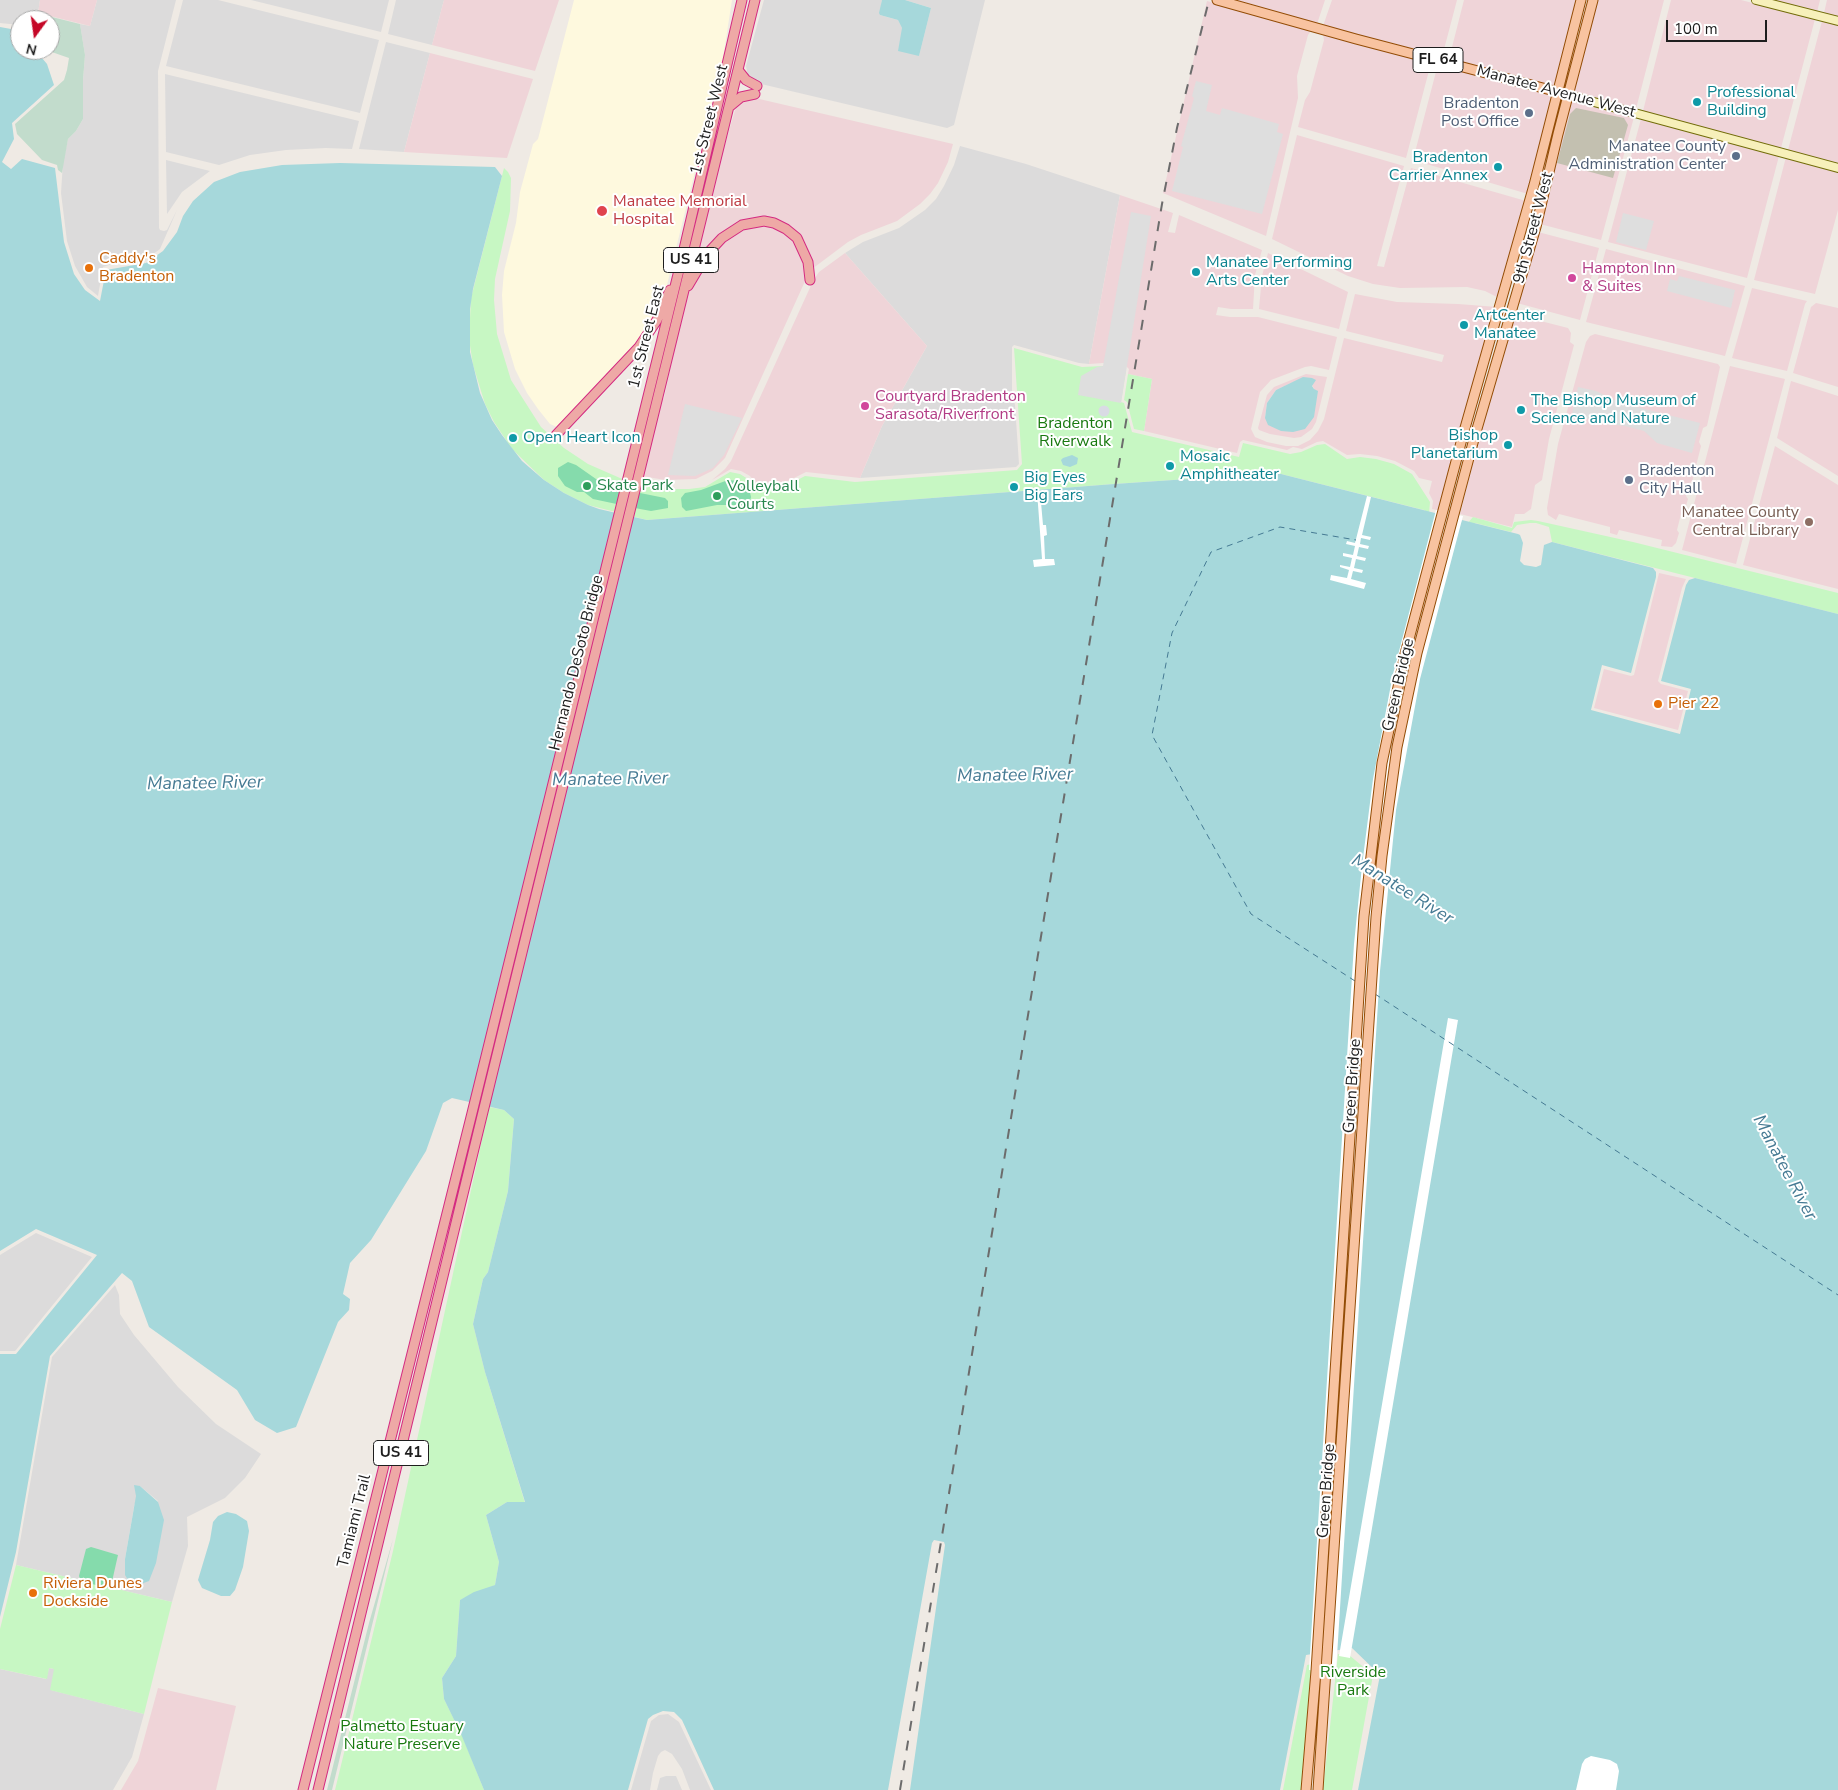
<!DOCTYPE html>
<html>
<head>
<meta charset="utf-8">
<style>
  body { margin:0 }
  #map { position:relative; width:1838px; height:1790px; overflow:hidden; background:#efeae4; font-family:"Nunito Sans",sans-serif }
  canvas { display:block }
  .north { position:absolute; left:10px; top:10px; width:50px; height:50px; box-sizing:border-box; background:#fff; border:1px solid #a5a5a5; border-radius:50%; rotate:194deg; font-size:14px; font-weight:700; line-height:20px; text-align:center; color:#1e1e1e }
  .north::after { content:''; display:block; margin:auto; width:18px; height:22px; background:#c50727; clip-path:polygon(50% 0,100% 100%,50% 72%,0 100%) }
  .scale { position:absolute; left:1666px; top:20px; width:101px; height:22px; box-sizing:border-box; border:2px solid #1e1e1e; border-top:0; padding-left:6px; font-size:15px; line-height:18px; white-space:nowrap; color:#1e1e1e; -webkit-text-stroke:4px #fff; paint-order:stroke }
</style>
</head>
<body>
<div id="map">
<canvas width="1838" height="1790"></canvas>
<div class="north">N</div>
<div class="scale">100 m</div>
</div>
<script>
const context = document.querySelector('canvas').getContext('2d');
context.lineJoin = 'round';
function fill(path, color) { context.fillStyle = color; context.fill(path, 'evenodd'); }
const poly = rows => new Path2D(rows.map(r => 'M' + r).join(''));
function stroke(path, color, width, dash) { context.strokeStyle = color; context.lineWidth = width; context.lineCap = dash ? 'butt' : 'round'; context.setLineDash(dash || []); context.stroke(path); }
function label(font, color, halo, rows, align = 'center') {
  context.font = font + ' "Nunito Sans",sans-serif'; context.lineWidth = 4; context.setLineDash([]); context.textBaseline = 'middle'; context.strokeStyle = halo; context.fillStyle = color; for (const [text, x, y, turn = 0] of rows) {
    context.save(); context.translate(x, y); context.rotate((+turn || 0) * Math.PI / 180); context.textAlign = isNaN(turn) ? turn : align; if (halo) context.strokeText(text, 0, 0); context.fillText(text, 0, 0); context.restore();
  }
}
const residential = poly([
  [0,0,40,0,38,13,44,15,36,20,20,20,20,25,0,23],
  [97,0,176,0,158,71,159,228,160,230,164,231,167,230,177,210,160,249,145,260,115,263,103,267,98,296,87,287,75,266,67,241,61,193,63,162,68,139,76,131,83,119,83,80,85,55,80,24,90,26],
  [183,0,218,0,379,40,360,113,166,66],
  [251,0,389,0,381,32],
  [396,0,444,0,432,45,388,34],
  [764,0,882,0,880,15,898,20,902,28,902,32,919,56,931,8,905,0,985,0,954,125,947,128,757,83,748,76,746,66],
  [386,42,430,53,404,152,359,149],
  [165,74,359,121,352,149,326,148,286,150,250,155,219,165,166,152],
  [960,146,1026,164,1120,195,1089,364,1079,363,1014,345,1012,347,1012,393,1015,405,1019,464,1016,467,860,478,882,426,927,346,845,253,863,242,899,228,925,210,936,199,944,186,954,165],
  [166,160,210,171,182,192,167,214],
  [36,1233,92,1257,16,1350,15,1351,0,1351,0,1255],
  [115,1285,119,1295,120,1314,134,1335,178,1387,216,1424,261,1454,245,1478,225,1498,187,1517,188,1546,172,1602,16,1565,52,1357],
  [140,1486,158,1501,125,1575,125,1559,134,1507],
  [49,1668,55,1669,51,1690,144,1714,132,1757,113,1790,0,1790,0,1669,46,1679],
  [668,1714,679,1722,711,1790,690,1790,682,1769,672,1754,665,1750,661,1752,658,1756,653,1773,650,1790,631,1790,651,1721,659,1715],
  [666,1776,676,1776,682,1790,657,1790,660,1778]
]);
const commercial = poly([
  [40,0,97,0,90,26,38,13],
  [444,0,559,0,535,71,432,45],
  [1232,0,1325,0,1317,24],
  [1332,0,1457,0,1442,57,1323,26],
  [1464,0,1578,0,1555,87,1449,59],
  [1596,0,1664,0,1636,109,1573,92],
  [1671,0,1741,0,1815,19,1781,148,1643,111],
  [1772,0,1820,0,1817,12],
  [1827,0,1838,0,1838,17,1824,13],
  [1207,1,1311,31,1308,35,1297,76,1298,98,1266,236,1163,193],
  [1822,21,1838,25,1838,163,1788,150],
  [1323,34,1431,63,1406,158,1298,127,1305,100,1310,92,1324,40],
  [430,53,533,79,507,158,404,152],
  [1438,64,1553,94,1528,194,1413,160],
  [755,98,953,144,948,162,938,183,930,194,920,204,897,221,861,235,848,242,812,269,812,260,807,248,799,235,763,218,741,221,727,229,720,235,692,272,715,177,737,104,741,101],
  [1571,100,1634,117,1601,240,1540,224],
  [1641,119,1779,156,1747,278,1608,242],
  [1297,135,1404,166,1377,266,1384,267,1411,168,1526,201,1499,298,1485,291,1467,287,1400,288,1373,284,1348,276,1272,239],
  [1786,157,1838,172,1838,210,1815,294,1754,280],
  [1120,195,1173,213,1168,232,1175,233,1179,215,1262,250,1255,275,1253,309,1231,309,1218,307,1216,315,1230,317,1258,317,1337,337,1329,370,1311,366,1305,367,1271,380,1260,392,1251,429,1255,437,1267,442,1286,446,1298,446,1310,440,1318,431,1324,419,1344,338,1442,362,1444,355,1346,331,1355,294,1397,302,1458,304,1497,307,1438,517,1437,510,1432,509,1433,501,1429,493,1432,481,1419,478,1414,471,1395,461,1377,456,1360,454,1347,455,1323,441,1317,442,1302,449,1293,447,1287,450,1243,440,1240,442,1237,453,1144,431,1152,379,1128,374,1129,369,1126,366,1103,363,1089,364],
  [763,225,773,227,794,241,805,263,806,279,725,458,712,471,696,479,665,480,642,476,653,432,662,399,664,398,686,296,710,256,724,241,743,229],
  [1538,232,1599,248,1580,320,1517,303],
  [1606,249,1745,286,1725,356,1586,322],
  [845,253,927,346,882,426,860,478,806,472,782,484,754,486,753,480,750,476,741,471,731,469,712,480,725,469,731,461,813,281,819,272],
  [1268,253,1348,292,1339,329,1259,309,1262,276],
  [1752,288,1807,301,1805,304,1787,371,1732,358],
  [1816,303,1838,308,1838,387,1793,373,1811,307],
  [1521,316,1568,328,1571,333,1570,342,1574,345,1549,439,1542,480,1535,485,1531,509,1524,514,1515,514,1512,527,1460,514,1483,423,1514,320],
  [1595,334,1718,364,1720,367,1707,426,1703,428,1699,442,1701,446,1692,482,1689,483,1686,496,1688,499,1685,509,1682,510,1677,530,1679,533,1676,543,1672,547,1661,546,1662,540,1619,530,1617,535,1610,533,1610,527,1559,514,1556,520,1548,515,1547,508,1558,444,1586,342,1590,336],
  [1730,366,1785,379,1736,564,1682,550],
  [1306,374,1327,377,1316,422,1312,429,1301,437,1294,438,1270,434,1259,430,1258,428,1267,395,1274,387],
  [1296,381,1312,385,1314,389,1265,418,1267,403,1276,390],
  [1791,381,1838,396,1838,476,1777,438],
  [1775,446,1838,485,1838,589,1743,565],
  [1659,573,1686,579,1682,588,1658,681,1661,684,1688,691,1678,730,1594,708,1604,669,1631,676,1634,675],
  [158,1688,236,1706,216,1790,121,1790,138,1761]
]);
const education = poly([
  [574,0,732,0,723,58,664,297,643,338,557,427,550,424,538,409,527,393,515,369,504,332,502,295,504,271,516,223,520,192,533,144,538,139]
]);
const construction = poly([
  [1576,108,1624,118,1628,125,1613,178,1557,163,1570,114]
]);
const wetland = poly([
  [44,15,80,24,85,55,83,80,83,119,76,131,68,139,62,173,58,170,57,165,42,160,17,134,15,124,64,80,67,70,69,58,46,50,50,50,50,20,36,20],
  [393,1539,332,1790,327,1790,369,1623]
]);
const park = poly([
  [504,168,508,172,511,178,510,211,495,279,494,300,497,334,511,380,541,427,564,448,588,464,620,478,668,489,689,489,705,487,730,472,740,474,748,479,750,481,751,490,782,488,805,476,855,482,1017,470,1022,464,1014,348,1082,367,1103,366,1126,370,1121,402,1124,403,1132,432,1239,457,1243,443,1290,454,1301,452,1317,445,1325,444,1347,459,1360,457,1376,459,1394,464,1412,474,1430,502,1429,514,1467,524,1473,517,1512,528,1514,522,1531,520,1538,521,1633,542,1838,593,1838,614,1552,542,1549,527,1536,523,1530,523,1517,525,1511,532,1475,523,1464,541,1424,510,1277,473,1114,484,647,520,588,505,564,493,544,480,512,449,494,422,485,404,473,365,469,339,471,298],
  [1128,374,1152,379,1144,431,1134,429,1127,402,1124,400],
  [489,1107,504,1110,514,1119,508,1191,488,1272,483,1279,473,1324,485,1372,525,1503,507,1502,486,1515,499,1562,495,1585,460,1600,456,1656,442,1678,444,1699,462,1735,484,1790,335,1790,393,1551],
  [16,1565,172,1602,144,1714,50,1690,54,1669,49,1668,47,1679,0,1669,0,1629],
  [1338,1654,1349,1655,1373,1675,1352,1790,1323,1790],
  [1312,1664,1303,1790,1283,1790,1307,1665]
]);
const pitch = poly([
  [568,462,576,465,596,479,610,487,618,485,640,493,665,498,668,501,668,508,651,511,640,509,593,499,584,492,577,492,565,486,558,476,558,468],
  [728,480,739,481,749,488,751,497,749,505,717,505,686,511,682,507,681,498,685,493,701,490],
  [91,1547,118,1555,111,1586,107,1588,81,1581,79,1576,86,1549]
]);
const parking = poly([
  [1196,81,1212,85,1206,111,1220,115,1222,108,1279,124,1277,132,1283,134,1262,214,1172,191,1183,147,1181,146,1194,98,1192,96],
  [1131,212,1151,216,1121,403,1078,395,1081,376,1097,367,1103,366],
  [1623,213,1654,221,1646,250,1616,242],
  [1679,276,1735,290,1731,308,1667,291,1670,279,1677,281],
  [1578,387,1596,391,1621,403,1700,423,1692,453,1657,443,1644,431,1625,426,1606,424,1572,414],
  [685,404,742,418,724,455,713,468,695,476,668,475]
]);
const plaza = poly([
  '1098.5 411a5.5 5.5 0 1 1 11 0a5.5 5.5 0 1 1-11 0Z'
]);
const water = poly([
  [882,0,905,0,931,8,919,56,898,51,902,28,898,20,880,15,879,13],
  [0,27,11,29,20,37,20,50,35,50,37,52,47,64,54,85,12,123,14,139,2,162,11,169,22,159,55,168,64,242,74,274,85,290,100,301,106,270,146,263,163,251,177,232,183,216,193,201,214,182,240,172,282,165,340,163,495,167,502,176,473,289,470,309,470,352,480,393,492,420,502,435,522,461,544,480,564,493,588,505,599,509,647,520,1114,484,1277,473,1435,513,1458,528,1462,520,1518,534,1520,535,1523,543,1520,561,1524,565,1536,567,1541,565,1544,545,1552,542,1653,568,1656,572,1656,577,1631,673,1602,665,1591,710,1680,734,1691,689,1661,681,1686,585,1689,580,1695,578,1838,614,1838,1790,1358,1790,1380,1675,1352,1648,1306,1655,1280,1790,910,1790,945,1545,944,1542,934,1540,932,1543,888,1790,714,1790,682,1720,674,1712,663,1711,653,1715,648,1719,628,1790,484,1790,461,1734,444,1699,442,1678,456,1656,460,1600,474,1592,495,1585,499,1562,486,1515,507,1502,525,1502,485,1372,473,1324,483,1279,488,1272,508,1191,514,1119,504,1110,452,1098,443,1103,426,1151,371,1240,350,1263,343,1294,350,1299,349,1310,338,1322,296,1427,277,1433,255,1420,237,1390,149,1327,132,1281,122,1273,50,1356,16,1552,0,1617,0,1354,16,1354,97,1255,36,1229,0,1251],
  [1303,377,1312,378,1316,380,1312,386,1314,389,1318,391,1314,417,1305,429,1293,432,1281,431,1268,425,1265,418,1267,403,1276,390],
  [1072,455,1078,458,1077,464,1070,467,1063,465,1061,460,1063,458],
  [134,1485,140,1486,158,1502,164,1520,156,1563,149,1581,141,1584,128,1580,125,1575,125,1559,136,1496],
  [227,1512,236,1514,247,1521,249,1531,243,1567,235,1590,230,1596,221,1596,202,1588,198,1580,210,1540,213,1522,218,1516]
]);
const pier = poly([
  [1037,491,1040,491,1043,525,1046,525,1047,535,1044,536,1045,559,1054,559,1055,565,1034,567,1033,560,1042,559],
  [1367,496,1371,497,1362,535,1371,537,1370,540,1361,538,1360,544,1369,546,1368,549,1359,547,1357,556,1366,558,1365,561,1356,559,1354,568,1363,570,1362,573,1353,571,1351,579,1366,583,1364,589,1330,580,1331,575,1347,578,1349,570,1340,567,1340,565,1350,567,1352,558,1343,556,1343,553,1353,555,1355,546,1346,544,1347,541,1355,543],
  [1436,510,1463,516,1420,679,1396,810,1380,971,1336,1672,1309,1670,1354,944,1362,866,1373,779,1393,674],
  [1448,1018,1458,1020,1350,1658,1339,1656],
  [1591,1756,1610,1760,1617,1764,1619,1771,1616,1790,1576,1790,1582,1764,1585,1759]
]);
const ferry = poly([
  [1355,981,1251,914,1152,735,1172,633,1211,552,1280,527,1356,540],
  [1375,994,1838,1295]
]);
const secondary = poly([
  [1756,0,1838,21],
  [1568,95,1838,168]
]);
const primary = poly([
  [1217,0,1356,39,1562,93],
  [1306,1790,1316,1671,1364,916,1382,763,1405,654,1463,435,1534,185,1581,0],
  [1318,1790,1376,917,1382,856,1397,747,1417,653,1474,439,1536,227,1558,134,1593,0]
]);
const trunk = poly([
  [738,70,746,80,757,86],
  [729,107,741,97,755,94],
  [688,286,707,254,722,238,742,225,764,221,774,223,786,229,797,238,808,262,810,280],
  [556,435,639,347,657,320,670,290],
  [303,1790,472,1113,681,262,742,0],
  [318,1790,482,1116,755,0]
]);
const rail = poly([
  [900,1790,1162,204,1177,128,1209,0]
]);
const markers = [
  [1697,102,5,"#0f9aa8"],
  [1529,113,5,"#5c6f8a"],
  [1736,156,5,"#5c6f8a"],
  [1498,167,5,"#0f9aa8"],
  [602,211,6,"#e0444e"],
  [89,268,5,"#e8710a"],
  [1196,272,5,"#0f9aa8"],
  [1572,278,5,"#d1479c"],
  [1464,325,5,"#0f9aa8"],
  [865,406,5,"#d1479c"],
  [1521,410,5,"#0f9aa8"],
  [513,438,5,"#0f9aa8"],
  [1508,445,5,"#0f9aa8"],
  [1170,466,5,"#0f9aa8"],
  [1629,480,5,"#5c6f8a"],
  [587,486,5,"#2e9e5b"],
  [1014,487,5,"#0f9aa8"],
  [717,496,5,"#2e9e5b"],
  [1809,522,5,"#8d6e63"],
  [1658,704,5,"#e8710a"],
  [33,1593,5,"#e8710a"]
];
const shields = [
  [1438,60,50],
  [691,260,55],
  [401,1453,55]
];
const shieldNames = [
  ["FL 64",1438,60],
  ["US 41",691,260],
  ["US 41",401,1453]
];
const streetNames = [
  ["Manatee Avenue West",1556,92,15],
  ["1st Street West",710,120,-76],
  ["9th Street West",1534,228,-75],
  ["1st Street East",647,337,-76],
  ["Hernando DeSoto Bridge",577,663,-76],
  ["Green Bridge",1399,685,-77],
  ["Green Bridge",1353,1086,-86],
  ["Green Bridge",1327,1491,-86],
  ["Tamiami Trail",355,1521,-76]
];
const cultureNames = [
  ["Professional",1707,93],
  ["Building",1707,111],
  ["Bradenton",1488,158,"right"],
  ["Carrier Annex",1488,176,"right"],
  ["Manatee Performing",1206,263],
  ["Arts Center",1206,281],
  ["ArtCenter",1474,316],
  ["Manatee",1474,334],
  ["The Bishop Museum of",1531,401],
  ["Science and Nature",1531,419],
  ["Bishop",1498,436,"right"],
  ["Planetarium",1498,454,"right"],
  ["Open Heart Icon",523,438],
  ["Mosaic",1180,457],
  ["Amphitheater",1180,475],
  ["Big Eyes",1024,478],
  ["Big Ears",1024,496]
];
const serviceNames = [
  ["Bradenton",1519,104],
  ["Post Office",1519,122],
  ["Manatee County",1726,147],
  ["Administration Center",1726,165],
  ["Bradenton",1639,471,"left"],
  ["City Hall",1639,489,"left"]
];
const healthNames = [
  ["Manatee Memorial",613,202],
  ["Hospital",613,220]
];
const foodNames = [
  ["Caddy's",99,259],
  ["Bradenton",99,277],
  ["Pier 22",1668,704],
  ["Riviera Dunes",43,1584],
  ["Dockside",43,1602]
];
const hotelNames = [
  ["Hampton Inn",1582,269],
  ["& Suites",1582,287],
  ["Courtyard Bradenton",875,397],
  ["Sarasota/Riverfront",875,415]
];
const parkNames = [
  ["Bradenton",1075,424],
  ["Riverwalk",1075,442],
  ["Riverside",1353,1673],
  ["Park",1353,1691],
  ["Palmetto Estuary",402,1727],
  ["Nature Preserve",402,1745]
];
const leisureNames = [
  ["Skate Park",597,486],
  ["Volleyball",727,487],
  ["Courts",727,505]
];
const educationNames = [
  ["Manatee County",1799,513],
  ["Central Library",1799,531]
];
const waterNames = [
  ["Manatee River",1015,776,-1],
  ["Manatee River",610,780,-1],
  ["Manatee River",205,784,-1],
  ["Manatee River",1402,890,32],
  ["Manatee River",1784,1168,62]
];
fill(residential, '#dcdbdb');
fill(commercial, '#efd4d8');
fill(education, '#fef9de');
fill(construction, '#c3c0b0');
fill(wetland, '#c2dccc');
fill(park, '#c7f7c3');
fill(pitch, '#85dbac');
fill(parking, '#dedede');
fill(plaza, '#d9dbe4');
fill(water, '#a6d8db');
fill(pier, '#fff');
stroke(ferry, '#457a93', 1, [6, 5]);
stroke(secondary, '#726c09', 10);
stroke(primary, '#934c05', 11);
stroke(trunk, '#d42a81', 11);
stroke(secondary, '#f7f0ba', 8);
stroke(primary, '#f8c3a0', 9);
stroke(trunk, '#eea9a6', 9);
stroke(rail, '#6c6c6c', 2, [10, 10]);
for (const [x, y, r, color] of markers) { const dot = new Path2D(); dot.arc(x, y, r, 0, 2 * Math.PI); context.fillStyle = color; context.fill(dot); stroke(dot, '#fff', 2); }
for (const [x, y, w] of shields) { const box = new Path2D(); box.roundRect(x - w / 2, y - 12.5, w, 25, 4); context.fillStyle = '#fff'; context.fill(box); stroke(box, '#1e1e1e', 1); }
label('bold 15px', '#1e1e1e', null, shieldNames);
label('16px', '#1e1e1e', '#fff', streetNames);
label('16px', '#0d838f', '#fff', cultureNames, 'left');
label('16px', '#4e5e75', '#fff', serviceNames, 'right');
label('16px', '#be3a42', '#fff', healthNames, 'left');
label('16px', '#c56008', '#fff', foodNames, 'left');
label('16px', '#b23c85', '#fff', hotelNames, 'left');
label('16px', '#18790f', '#fff', parkNames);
label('16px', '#27864d', '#fff', leisureNames, 'left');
label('16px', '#785e54', '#fff', educationNames, 'right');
label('italic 18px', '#457a93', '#fff', waterNames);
</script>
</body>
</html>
